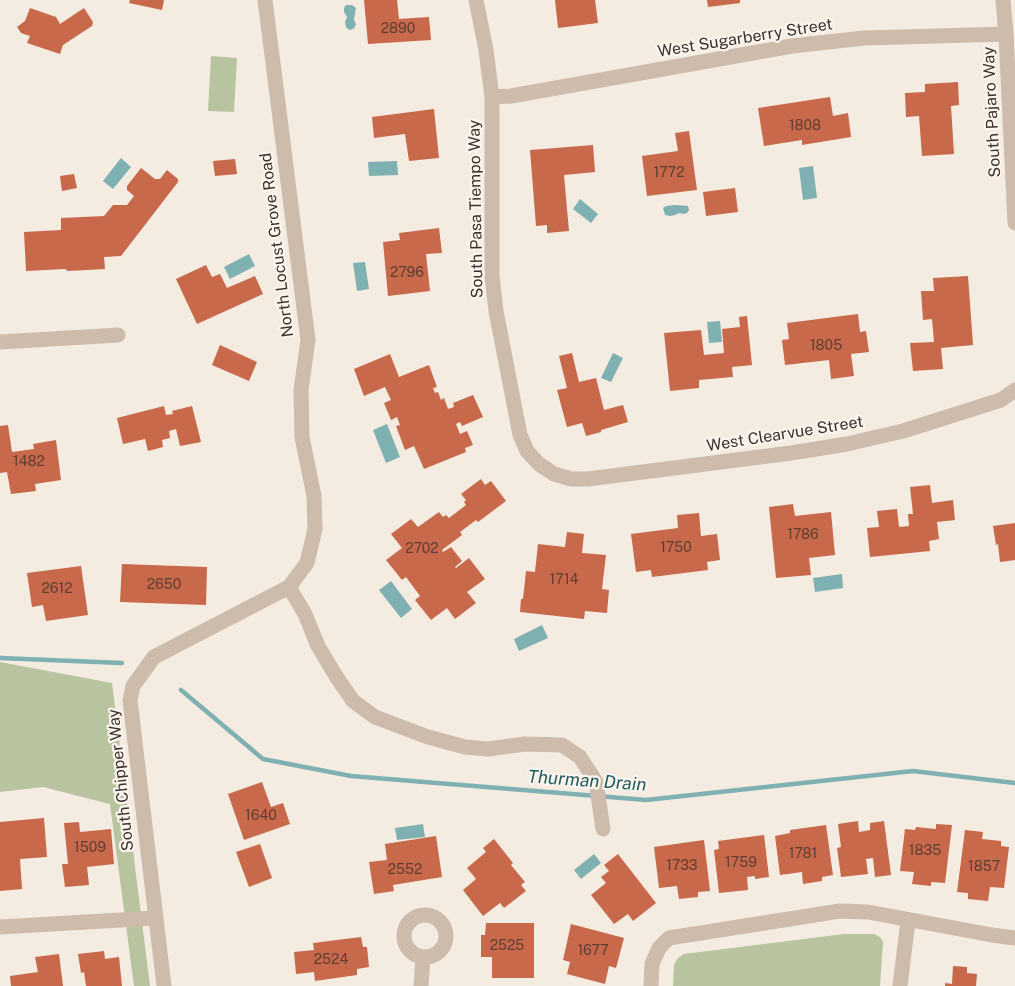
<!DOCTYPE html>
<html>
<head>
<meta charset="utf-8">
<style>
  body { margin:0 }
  canvas { display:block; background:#f4ebe1 }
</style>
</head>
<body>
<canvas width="1015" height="986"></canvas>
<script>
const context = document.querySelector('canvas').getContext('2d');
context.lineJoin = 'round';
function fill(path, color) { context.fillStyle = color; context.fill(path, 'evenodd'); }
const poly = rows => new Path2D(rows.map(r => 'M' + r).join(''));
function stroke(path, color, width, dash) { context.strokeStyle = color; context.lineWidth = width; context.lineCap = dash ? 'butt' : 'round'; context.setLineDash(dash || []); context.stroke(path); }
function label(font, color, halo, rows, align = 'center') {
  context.font = font + ' "Public Sans",sans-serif'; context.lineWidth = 4.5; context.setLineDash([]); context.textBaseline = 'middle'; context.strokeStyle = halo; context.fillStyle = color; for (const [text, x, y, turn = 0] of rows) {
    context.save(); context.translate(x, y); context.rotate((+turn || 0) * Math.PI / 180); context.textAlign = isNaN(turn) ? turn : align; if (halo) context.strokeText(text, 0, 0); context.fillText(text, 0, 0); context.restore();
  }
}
const green = poly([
  [211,56,237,58,234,112,208,111],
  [0,662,112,683,150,986,134,986,110,804,43,787,0,792],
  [844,934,874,934,880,937,883,942,880,986,673,986,674,965,677,959,684,954]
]);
const water = poly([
  [352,5,356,8,354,19,356,25,353,29,349,30,346,27,345,22,347,17,344,12,344,8,346,5],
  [121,158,131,167,113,189,103,181],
  [397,161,398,175,369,176,368,162],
  [813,166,817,198,803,200,799,168],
  [580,199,598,214,591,223,573,209],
  [675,205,688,206,689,210,687,213,683,214,679,213,675,215,670,216,665,215,663,208,666,206],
  [249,254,255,266,230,279,224,267],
  [365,262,369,289,357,291,353,263],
  [720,321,722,342,709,343,707,322],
  [613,353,623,358,611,382,601,378],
  [387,424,400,457,386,463,373,430],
  [842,574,843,588,815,592,813,578],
  [391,581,412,609,401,618,379,590],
  [542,625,548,638,519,651,514,639],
  [423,824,425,837,397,840,395,828],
  [594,854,601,863,581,879,574,870]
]);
const stream = poly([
  [0,658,122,663],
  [181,690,263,759,351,776,646,800,913,771,1015,783]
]);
const building = poly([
  [130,0,164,0,162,10,129,3],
  [364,0,397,0,399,19,429,17,431,40,368,44],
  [555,0,595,0,598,23,558,28],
  [707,0,740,0,740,3,708,7],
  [30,8,56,17,60,24,84,8,93,22,92,26,63,45,60,54,27,43,30,36,21,33,17,27,25,21],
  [958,82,959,105,951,106,954,154,922,156,919,116,906,117,905,93,925,92,925,84],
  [830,97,833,116,848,113,851,137,802,145,802,140,764,146,758,108],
  [434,109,439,158,409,161,405,134,374,138,372,117],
  [689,131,697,190,647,196,642,156,678,151,675,133],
  [593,145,595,172,564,175,569,231,547,233,547,225,536,226,530,150],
  [235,159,237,174,215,176,213,161],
  [141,168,155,179,160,179,167,170,178,179,178,182,121,256,104,257,105,269,68,271,65,269,26,271,24,232,61,230,61,218,104,216,113,205,127,205,134,196,127,190,127,186],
  [74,174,77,188,62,191,60,176],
  [735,188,738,212,706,216,703,192],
  [439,228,442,253,426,254,430,291,388,296,383,242,400,240,399,233],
  [206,265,212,277,220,274,227,288,255,276,263,294,197,324,176,279],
  [968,276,973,345,941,348,943,369,913,371,910,343,934,342,932,319,923,320,921,291,934,291,933,278],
  [858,314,860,332,866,331,869,352,851,354,854,376,831,379,829,360,785,365,782,340,789,339,787,323],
  [747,316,752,365,732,367,733,377,699,380,699,388,670,391,664,333,701,330,704,355,724,353,722,329,740,327,739,317],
  [220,345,257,362,249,381,212,365],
  [572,353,579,382,596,378,604,410,623,405,628,422,601,430,601,432,586,436,582,423,567,427,557,390,567,388,559,356],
  [390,354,399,377,429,365,437,387,433,388,435,393,438,392,441,400,444,398,448,409,454,407,453,403,473,395,483,417,462,426,460,422,456,424,460,434,467,431,473,445,465,448,466,452,424,469,414,446,405,450,396,426,400,425,397,417,391,420,384,403,391,400,385,387,364,396,354,369],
  [164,406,166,415,173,414,172,411,192,406,201,442,180,446,176,429,169,431,170,438,162,440,163,447,148,451,145,439,123,444,117,418],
  [8,425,12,452,34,449,33,444,56,440,61,480,35,484,36,491,11,494,7,472,0,473,0,426],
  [481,479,485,485,491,481,506,501,478,522,476,520,460,532,462,535,442,550,443,552,451,547,462,561,455,567,456,568,469,558,485,579,467,592,476,603,455,619,447,608,431,620,415,600,420,596,406,577,402,580,386,560,402,548,391,534,411,519,418,527,439,512,443,517,446,515,449,518,466,505,464,502,466,500,461,494],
  [930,485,932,503,953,500,955,520,937,522,939,539,929,541,930,551,870,557,867,528,879,527,877,511,897,509,899,527,909,526,908,514,913,514,910,487],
  [793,504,795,516,831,512,835,555,809,558,811,575,776,578,769,507],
  [699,513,701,536,717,534,720,560,707,562,708,570,652,577,651,570,636,572,631,534,678,528,677,515],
  [1015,523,1015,560,1000,562,998,544,996,545,993,526],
  [567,532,584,534,582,553,606,555,602,589,609,590,607,613,585,611,584,619,520,612,521,599,523,599,526,571,535,572,538,544,565,547],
  [122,564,207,567,206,605,120,602],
  [81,566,88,615,46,621,43,605,32,607,27,573],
  [262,782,271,807,283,803,290,824,244,840,228,794],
  [44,818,47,857,20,859,22,889,0,891,0,822],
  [858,821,859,832,870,830,870,823,884,821,891,875,875,877,873,858,866,859,868,874,841,877,837,848,841,847,838,824],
  [79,822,80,832,111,829,114,864,87,867,89,885,65,887,62,864,68,864,64,823],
  [936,824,952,825,945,883,931,882,931,886,912,884,914,872,900,871,905,829,915,830,916,827,936,829],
  [826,825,833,875,822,877,822,881,803,884,802,872,780,875,775,836,790,833,790,830],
  [965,830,983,832,982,839,1001,841,1001,846,1009,847,1004,888,990,887,988,901,968,899,968,893,957,892],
  [764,835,769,877,755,879,755,876,747,877,748,890,719,893,714,850,719,849,718,841],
  [436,836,442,877,393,885,394,891,374,894,369,862,387,860,385,844],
  [494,839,513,863,511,865,525,882,521,885,526,891,504,908,500,903,483,916,463,890,476,879,467,868,486,852,483,848],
  [704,840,710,891,698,892,698,897,679,899,677,886,659,888,654,847],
  [260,844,272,878,249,887,236,852],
  [618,854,656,903,633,921,628,914,614,924,591,895,606,883,601,877,609,871,604,865],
  [486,923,534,923,534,978,492,978,492,957,481,957,481,935,485,935],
  [571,924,624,938,616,968,609,966,605,984,567,974,570,962,563,960],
  [361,937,363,947,367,947,369,967,357,969,357,975,315,981,314,972,296,974,294,952,314,950,313,943],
  [104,951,105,959,119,957,122,986,86,986,84,972,81,973,78,954],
  [59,954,63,986,11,986,10,976,38,972,35,957],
  [953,966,967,967,967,973,977,974,976,986,945,986,945,983,952,984]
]);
const minor = poly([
  [476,0,486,50,492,97,492,276,496,311,520,435,527,451,539,464,554,474,571,479,588,479,791,453,847,444,903,431,1001,400,1015,390],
  [1003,0,1006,34,1015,223],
  [492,97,511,96,792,46,864,38,1006,34],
  [0,342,118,335],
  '404 936a21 21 0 1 1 42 0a21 21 0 1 1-42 0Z',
  [0,927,155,918],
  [164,986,130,700,133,686,154,657,289,587,305,614,318,646,336,676,353,701,375,717,428,737,465,747,488,749,525,744,562,745,580,757,596,782,603,829],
  [421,986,423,957],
  [651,986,652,964,659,948,669,938,840,911,868,912,992,935,1015,938],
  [900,986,908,921]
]);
const tertiary = poly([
  [265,0,308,340,301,390,302,437,314,496,315,529,307,563,289,587]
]);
const numberNames = [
  ["2890",398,29],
  ["1808",805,126],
  ["1772",669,173],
  ["2796",407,273],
  ["1805",826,346],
  ["1482",29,462],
  ["1786",803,535],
  ["1750",676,548],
  ["2702",422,549],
  ["1714",564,580],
  ["2650",164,585],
  ["2612",57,589],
  ["1640",261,816],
  ["1509",90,848],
  ["1835",925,851],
  ["1781",803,854],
  ["1759",741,863],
  ["1733",682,866],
  ["1857",984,867],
  ["2552",405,870],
  ["2525",507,946],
  ["1677",593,951],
  ["2524",331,960]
];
const streetNames = [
  ["West Sugarberry Street",745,38,-9],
  ["South Pajaro Way",992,112,-93],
  ["South Pasa Tiempo Way",476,209,-91],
  ["North Locust Grove Road",277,245,-97],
  ["West Clearvue Street",785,434,-9],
  ["South Chipper Way",121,780,-96]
];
const waterNames = [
  ["Thurman Drain",587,781,4]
];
fill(green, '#b8c4a0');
fill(water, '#7fb0b2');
stroke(stream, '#7fb0b2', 4.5);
fill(building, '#c8694b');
stroke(minor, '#cdbbac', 15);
stroke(tertiary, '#cdbbac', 15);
label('14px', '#5e3e33', null, numberNames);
label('16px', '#3b302b', '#fbf5ee', streetNames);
label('italic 18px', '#1f5a5e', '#fbf5ee', waterNames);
</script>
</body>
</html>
